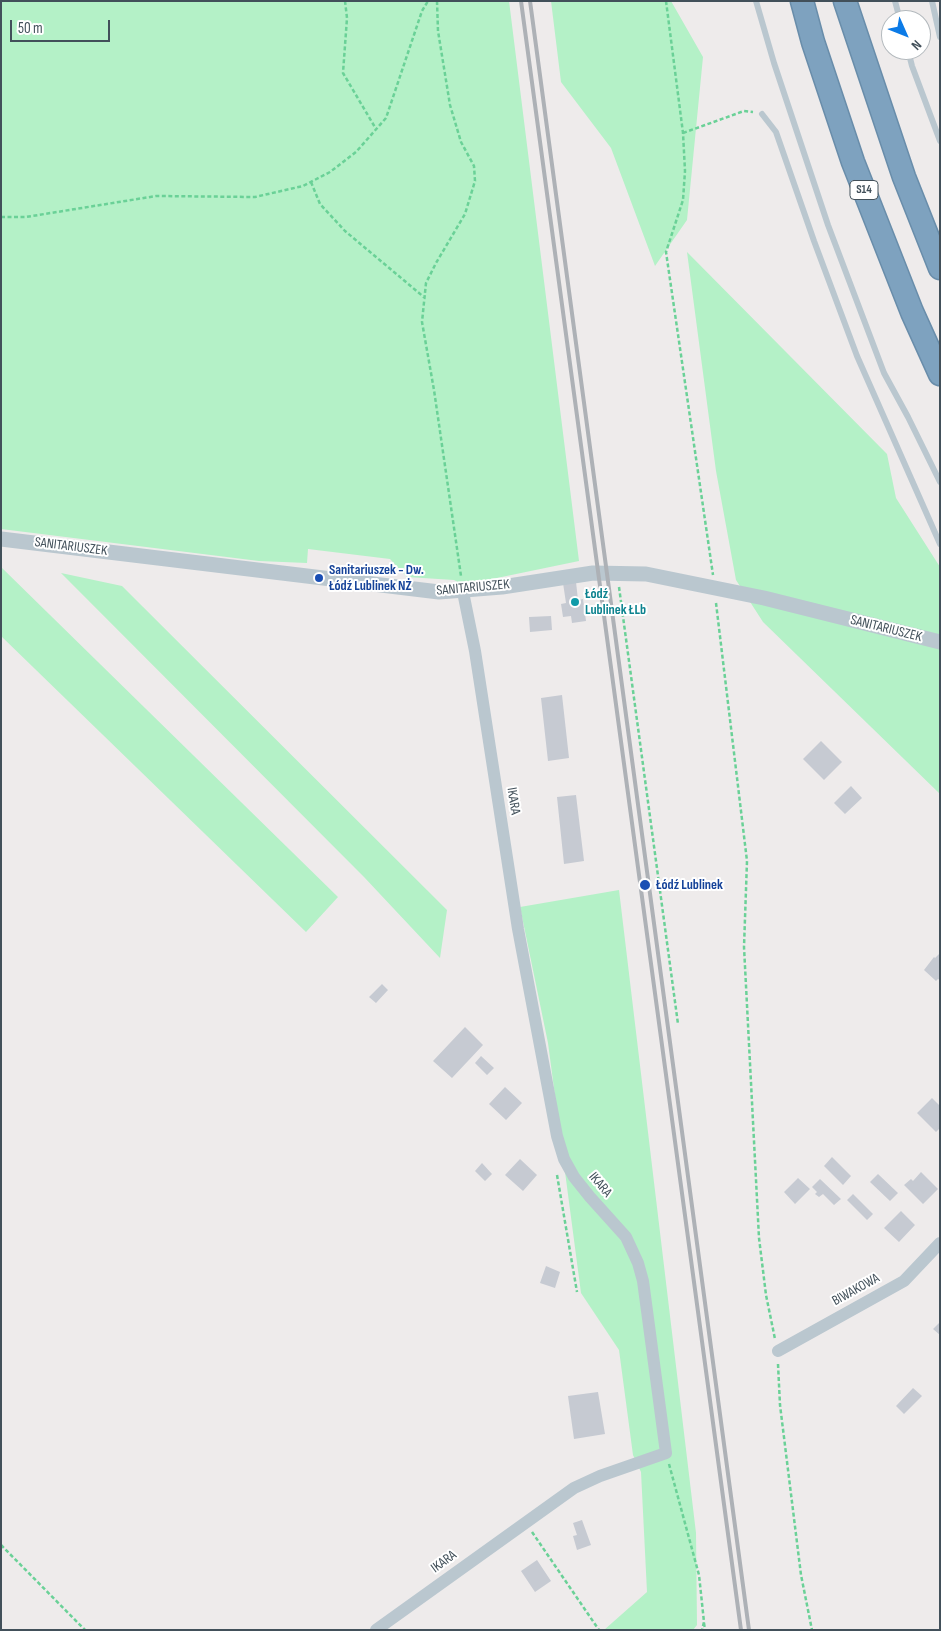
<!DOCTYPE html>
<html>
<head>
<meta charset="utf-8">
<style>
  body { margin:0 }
  #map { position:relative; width:941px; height:1631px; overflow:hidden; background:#eeebeb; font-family:"Sofia Sans Condensed",sans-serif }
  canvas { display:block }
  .frame { position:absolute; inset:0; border:2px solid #42505a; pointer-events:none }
  .north { position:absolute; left:881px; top:10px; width:50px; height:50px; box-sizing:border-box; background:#fff; border:1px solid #b3b9bd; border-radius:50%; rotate:134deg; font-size:14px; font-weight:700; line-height:20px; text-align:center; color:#42505a }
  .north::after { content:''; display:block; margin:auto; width:18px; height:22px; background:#0c7be7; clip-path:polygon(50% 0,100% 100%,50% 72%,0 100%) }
  .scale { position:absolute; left:10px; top:20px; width:100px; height:22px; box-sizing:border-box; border:2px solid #42505a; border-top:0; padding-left:6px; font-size:15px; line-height:18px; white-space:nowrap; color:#42505a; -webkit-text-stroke:4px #fff; paint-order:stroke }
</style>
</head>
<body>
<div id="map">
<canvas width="941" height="1631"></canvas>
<div class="frame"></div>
<div class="north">N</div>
<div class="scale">50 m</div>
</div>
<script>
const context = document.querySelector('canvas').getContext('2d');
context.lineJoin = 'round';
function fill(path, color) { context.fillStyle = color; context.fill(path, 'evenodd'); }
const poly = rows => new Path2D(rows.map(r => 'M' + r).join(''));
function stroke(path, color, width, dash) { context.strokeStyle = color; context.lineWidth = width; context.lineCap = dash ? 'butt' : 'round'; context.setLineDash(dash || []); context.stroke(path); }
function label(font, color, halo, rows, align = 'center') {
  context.font = font + ' "Sofia Sans Condensed",sans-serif'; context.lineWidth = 4; context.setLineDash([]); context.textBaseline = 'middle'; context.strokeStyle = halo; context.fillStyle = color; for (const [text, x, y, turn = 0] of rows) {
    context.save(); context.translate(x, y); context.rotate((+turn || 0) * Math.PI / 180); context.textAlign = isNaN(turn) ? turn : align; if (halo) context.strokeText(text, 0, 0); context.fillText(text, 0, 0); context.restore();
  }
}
const green = poly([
  [1,1,509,1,579,561,463,585,454,580,407,577,390,559,308,549,307,563,259,561,1,529],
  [551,1,671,1,703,57,687,220,655,266,611,148,561,82],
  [687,252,887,454,896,498,940,567,940,794,763,622,736,580,716,471],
  [1,567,338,897,306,932,1,636],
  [61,573,122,586,447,910,440,958,364,877],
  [619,890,696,1533,697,1625,693,1630,604,1630,647,1592,641,1472,633,1455,619,1350,581,1293,548,1043,520,907]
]);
const building = poly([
  [576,582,578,600,583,599,586,621,572,623,571,616,563,617,561,604,566,603,563,583],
  [551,616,552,630,530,632,529,617],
  [562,695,569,758,548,761,541,698],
  [821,741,842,762,824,780,803,759],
  [851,786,862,798,845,814,834,803],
  [576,795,584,861,564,864,557,797],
  [940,953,940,980,938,979,936,981,924,970,934,957,935,958],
  [382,984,388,990,376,1003,369,997],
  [465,1027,483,1045,452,1078,433,1061],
  [481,1056,494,1068,487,1075,475,1063],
  [505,1087,522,1103,506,1120,489,1104],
  [932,1098,940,1106,940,1128,936,1132,917,1113],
  [832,1157,851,1176,843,1185,824,1166],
  [520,1159,537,1175,523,1191,505,1175],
  [482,1163,492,1174,485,1181,475,1171],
  [921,1172,938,1189,923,1204,904,1185,911,1179,913,1181],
  [878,1174,898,1193,890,1201,870,1182],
  [798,1178,810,1189,795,1204,784,1192],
  [820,1179,841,1199,834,1205,823,1194,819,1197,815,1194,817,1192,812,1187],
  [853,1194,873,1214,867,1220,847,1200],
  [901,1211,915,1225,899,1242,884,1228],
  [546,1266,560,1272,555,1288,540,1283],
  [940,1322,940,1335,933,1329],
  [913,1388,922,1396,904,1414,896,1406],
  [598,1392,605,1434,574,1439,568,1396],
  [582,1520,591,1545,577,1550,573,1536,577,1535,573,1523],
  [537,1560,551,1581,535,1592,521,1571]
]);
const path = poly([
  [345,1,347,18,343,73,376,129],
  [437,1,438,31,450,105,461,142,474,166,475,181,465,214,436,263,426,283,422,322,434,390,461,576],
  [666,1,683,133,685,171,683,200,666,252,713,575],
  [683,133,744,111,753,112],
  [311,182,320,204,345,231,425,298],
  [1,217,26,217,156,196,255,197,303,186,330,172,356,152,386,118,422,11,428,1],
  [619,587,678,1024],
  [716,603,747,861,744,947,759,1238,766,1295,775,1339],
  [557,1175,577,1292],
  [778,1364,780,1405,801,1575,812,1630],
  [669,1464,699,1575,704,1622,702,1630],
  [532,1532,599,1630],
  [1,1545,85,1630],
  [704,1623,705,1630]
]);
const service = poly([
  [756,1,774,63,828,225,884,373,908,417,940,482],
  [895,1,900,20],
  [932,1,940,37],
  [908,50,912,66,940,141],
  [762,114,776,132,814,241,857,356,940,544]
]);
const minor = poly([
  [778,1351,904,1281,940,1243],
  [376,1630,574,1488,600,1476,666,1453,643,1281,638,1263,626,1237,590,1197,574,1177,564,1159,557,1136,518,929,475,651,463,592]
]);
const tertiary = poly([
  [1,539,439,592,502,587,593,573,646,574,764,598,940,642]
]);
const motorway = poly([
  [802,1,813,42,853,162,912,312,940,374],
  [845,1,904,177,940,268]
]);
const rail = poly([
  [521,1,741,1630],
  [530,1,749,1630]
]);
const markers = [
  [319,578,5,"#1a4fb4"],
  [575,602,5,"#0f9aa8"],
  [645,885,6,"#1a4fb4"]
];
const shields = [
  [864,190,28]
];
const shieldNames = [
  ["S14",864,190]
];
const streetNames = [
  ["SANITARIUSZEK",71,547,7],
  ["SANITARIUSZEK",473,588,-5],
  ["SANITARIUSZEK",886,629,14],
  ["IKARA",513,801,81],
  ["IKARA",600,1185,50],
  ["BIWAKOWA",856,1290,-29],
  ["IKARA",444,1562,-36]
];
const transitNames = [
  ["Sanitariuszek - Dw.",329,570],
  ["Łódź Lublinek NŻ",329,586],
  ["Łódź Lublinek",656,885]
];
const cultureNames = [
  ["Łódź",585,594],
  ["Lublinek ŁLb",585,610]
];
fill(green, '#b4f1c7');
fill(building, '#c6cad2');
stroke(motorway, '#698daa', 25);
stroke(path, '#6ad197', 2.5, [4, 2.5]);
stroke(service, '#bac7cf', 6);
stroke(minor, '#bac7cf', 12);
stroke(tertiary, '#bac7cf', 15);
stroke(motorway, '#7ea2bf', 22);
stroke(rail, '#adb1b6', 4);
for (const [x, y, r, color] of markers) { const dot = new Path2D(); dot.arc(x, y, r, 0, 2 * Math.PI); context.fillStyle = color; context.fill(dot); stroke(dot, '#fff', 2); }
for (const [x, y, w] of shields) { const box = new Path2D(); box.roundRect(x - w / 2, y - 9.5, w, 19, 4); context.fillStyle = '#fff'; context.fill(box); stroke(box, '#42505a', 1); }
label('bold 12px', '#42505a', null, shieldNames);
label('14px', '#42505a', '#fff', streetNames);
label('bold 14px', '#164399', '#fff', transitNames, 'left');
label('bold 14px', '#0d838f', '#fff', cultureNames, 'left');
</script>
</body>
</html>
